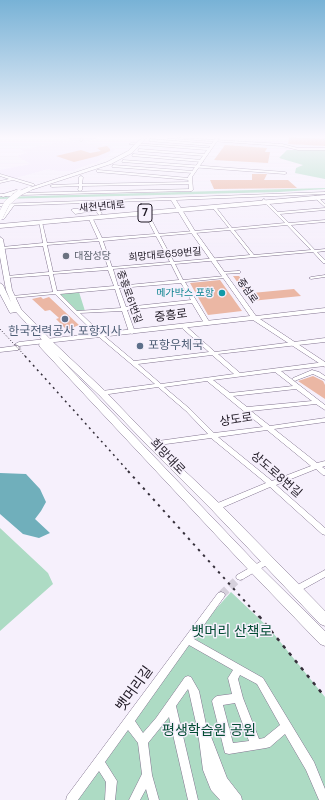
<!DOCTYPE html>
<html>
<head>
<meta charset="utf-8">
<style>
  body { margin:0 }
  canvas { display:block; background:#f6f0fc }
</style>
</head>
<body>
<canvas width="325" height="800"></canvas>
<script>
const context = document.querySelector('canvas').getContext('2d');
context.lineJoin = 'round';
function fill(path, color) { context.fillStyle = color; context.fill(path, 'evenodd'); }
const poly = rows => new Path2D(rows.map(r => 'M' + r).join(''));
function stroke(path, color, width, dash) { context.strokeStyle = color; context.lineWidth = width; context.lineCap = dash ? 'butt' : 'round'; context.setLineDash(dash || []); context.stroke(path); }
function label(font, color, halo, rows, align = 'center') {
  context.font = font + ' "DM Sans","Noto Sans KR",sans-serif'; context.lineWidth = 3; context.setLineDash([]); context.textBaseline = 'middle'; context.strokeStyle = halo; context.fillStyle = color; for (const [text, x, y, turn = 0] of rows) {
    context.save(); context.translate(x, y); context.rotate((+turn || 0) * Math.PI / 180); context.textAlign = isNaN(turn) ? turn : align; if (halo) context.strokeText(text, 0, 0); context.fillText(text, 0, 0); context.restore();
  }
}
const built = poly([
  [65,137,100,137,86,142,90,144,108,145,115,149,107,157,97,162,81,167,73,171,57,171,49,169,15,178,0,173,0,170,31,164,17,156,27,153,21,150,56,143,75,142]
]);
const green = poly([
  [287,150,325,150,325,179,295,173,296,168,303,165,279,158],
  [325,188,325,189,279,192,0,199,0,197],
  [79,292,85,311,78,312,58,294],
  [0,528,48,573,53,584,0,631],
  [231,592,269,628,325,697,325,800,71,800,188,640]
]);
const water = poly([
  [0,473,26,474,40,489,46,502,41,511,35,519,50,533,39,538,23,534,0,514]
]);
const building = poly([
  [289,137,325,139,325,146,288,144],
  [225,145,267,148,265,152,270,152,268,163,214,160],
  [107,146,110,149,110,151,98,156,74,162,56,156,81,150,90,153,101,151,97,148],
  [252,174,267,174,264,180,288,180,297,188,214,189,210,180,252,180],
  [114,203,116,207,114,208,102,209,98,206,91,207,89,204],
  [233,276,239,276,252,293,294,289,301,296,251,301],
  [220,280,242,311,208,315,190,283],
  [41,297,43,299,49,297,79,325,67,330,56,319,59,318,50,310,45,311,32,299],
  [313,376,323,381,325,385,325,399,298,381]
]);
const streetTunnel = poly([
  [221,595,240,577]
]);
const secondaryTunnel = poly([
  [15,348,22,347]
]);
const street = poly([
  [166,137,282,144,298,148,325,148,325,150,298,150,282,146,167,138,166,137],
  [81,138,83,139,81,142,80,141,81,138],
  [150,139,212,144,213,145,212,146,149,141,150,139],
  [139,149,205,154,206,155,205,156,138,151,139,149],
  [133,154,202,160,204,161,202,162,132,156,133,154],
  [123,160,285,172,287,173,285,174,122,162,123,160],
  [113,165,193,171,195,172,193,173,112,167,113,165],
  [98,170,189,178,191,179,189,180,97,172,97,170,98,170],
  [0,174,34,184,35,185,33,186,13,180,0,183,0,181,9,179,0,176,0,174],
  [81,176,83,177,82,184,190,182,192,183,190,184,82,186,82,190,80,191,78,190,79,186,52,187,50,186,52,185,79,184,79,177,81,176],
  [192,189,193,190,191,191,20,195,18,194,20,193,192,189],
  [315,196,317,196,325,204,325,207,315,198,315,196],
  [264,199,278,212,325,208,325,210,280,214,289,223,325,220,325,222,291,225,315,250,325,249,325,251,317,252,325,260,325,263,323,263,313,252,175,264,183,280,225,276,227,277,225,278,185,282,210,323,207,325,204,323,192,303,127,310,135,332,132,334,129,332,122,311,80,313,103,335,134,361,209,352,183,329,182,328,185,326,187,327,215,352,325,338,325,342,218,354,240,373,325,362,325,366,281,371,325,405,325,410,316,404,251,411,270,426,325,418,325,422,274,429,317,463,325,461,325,466,322,467,325,469,325,475,323,475,316,469,276,485,325,528,325,535,322,534,270,487,219,509,216,510,213,509,212,507,213,505,266,483,211,438,151,446,149,445,148,444,151,442,208,434,186,411,158,387,102,395,100,394,99,393,100,392,102,391,155,384,99,337,55,294,12,298,10,297,12,296,53,292,49,275,7,278,5,277,7,276,49,272,43,246,2,249,0,248,2,247,43,243,39,221,42,222,47,243,98,239,88,217,90,216,92,217,102,238,155,234,144,213,146,212,148,213,159,234,229,228,212,207,214,206,215,206,232,228,285,223,262,200,264,199],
  [287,225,311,250,254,255,234,230,287,225],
  [230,230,250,255,174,262,160,236,230,230],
  [156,236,170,262,112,267,103,241,156,236],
  [99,241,108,267,53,272,47,245,99,241],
  [171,264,179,280,118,286,113,269,171,264],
  [108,270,114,286,57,291,53,274,108,270],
  [181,283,191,300,126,307,119,288,181,283],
  [115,289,121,308,77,311,60,294,115,289],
  [212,355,234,374,161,384,138,364,212,355],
  [275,372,293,386,230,393,213,380,275,372],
  [207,381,263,427,214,433,190,409,164,387,207,381],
  [296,389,312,401,247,407,233,396,296,389],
  [267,430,311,466,272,481,218,437,267,430],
  [91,208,98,208,102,214,99,215,96,211,93,211,75,214,71,210,73,209,91,208],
  [238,271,240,271,240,273,222,274,220,273,222,272,238,271],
  [325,275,325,277,311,279,309,278,311,277,325,275],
  [312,370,319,372,325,376,325,380,313,374,297,380,295,381,292,379,293,378,312,370],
  [267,558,270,559,271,561,270,563,243,579,240,580,237,579,236,577,237,575,267,558],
  [325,570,325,577,298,592,295,593,292,592,291,590,292,588,325,570],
  [221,592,224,593,225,595,224,597,194,639,263,678,314,762,325,789,325,800,319,800,306,770,285,734,270,747,266,748,229,754,225,753,212,701,214,698,217,696,232,694,228,678,233,670,189,645,135,721,143,733,156,718,185,677,188,676,191,677,199,691,208,734,210,734,227,778,241,796,242,800,220,800,211,790,203,770,198,732,189,692,188,689,176,706,198,800,188,800,169,717,148,743,152,775,159,800,149,800,146,789,140,800,129,800,142,774,138,743,128,730,105,762,117,781,115,800,105,800,106,782,99,771,78,800,66,800,67,796,218,593,221,592],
  [240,675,257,684,280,725,264,738,259,739,243,698,238,679,240,675],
  [235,703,249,741,233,743,223,705,235,703]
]);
const secondary = poly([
  [216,137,220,137,192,177,193,190,191,191,189,190,188,177,207,150,129,144,131,143,209,148,216,137],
  [15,192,22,194,17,196,0,196,0,194,15,194,15,192],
  [325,192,325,194,176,200,195,231,256,316,325,308,325,312,260,319,325,362,325,367,253,320,19,346,15,344,19,342,250,316,190,231,171,200,0,206,0,204,325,192],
  [15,346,18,346,19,348,18,350,0,352,0,348,15,346]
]);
const primary = poly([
  [143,137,147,137,132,153,111,164,31,190,26,189,107,162,128,151,143,137],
  [16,190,21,191,3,197,0,195,16,190],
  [325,195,325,199,0,228,0,224,325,195],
  [10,203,15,204,4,219,0,219,4,209,10,203],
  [0,237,3,239,12,290,21,309,53,342,105,391,154,442,220,504,325,611,325,626,320,624,212,510,148,446,99,395,58,356,251,558,325,631,325,646,320,644,243,564,40,347,39,345,40,343,45,343,16,312,10,313,0,294,0,283,3,285,10,300,11,302,6,290,0,257,0,237]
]);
const railFar3 = poly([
  [0,329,26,357]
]);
const railFar2 = poly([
  [25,356,129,472]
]);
const railFar1 = poly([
  [128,471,259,617]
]);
const rail = poly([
  [259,616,325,697]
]);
const primaryBridgeFar1 = poly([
  [18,194,29,189]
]);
const primaryBridge = poly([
  [0,217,7,203,19,193]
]);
const markers = [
  [66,256,4,"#6b7280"],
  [222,293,4,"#0f9aa8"],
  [65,319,4,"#5c6f8a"],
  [140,346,4,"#5c6f8a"]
];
const farStreetnames = [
  ["새천년대로",102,207,-5],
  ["희망대로659번길",165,255,-5],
  ["중섬로",247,291,55],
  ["중흥로61번길",129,297,70]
];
const farWorshipnames = [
  ["대잠성당",74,256]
];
const farCulturenames = [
  ["메가박스 포항",214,293]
];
const shields = [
  [145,213,14]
];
const shieldNames = [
  ["7",145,213]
];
const streetNames = [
  ["중흥로",171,316,-7],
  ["상도로",236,420,-9],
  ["희망대로",167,457,46],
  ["상도로8번길",276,475,41]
];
const serviceNames = [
  ["한국전력공사 포항지사",65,332],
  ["포항우체국",148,346,"left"]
];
const nearParknames = [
  ["뱃머리 산책로",232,632],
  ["평생학습원 공원",209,731]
];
const nearStreetnames = [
  ["뱃머리길",135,689,-54]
];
fill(built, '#f2e6fc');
fill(green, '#addbc4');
fill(water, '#70afbb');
fill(building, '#ebb7a4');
stroke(streetTunnel, '#d6d0dc', 8, [8, 4]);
stroke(secondaryTunnel, '#d6d0dc', 6, [6, 3]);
stroke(street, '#82748f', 1);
stroke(secondary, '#82748f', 1);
stroke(primary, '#82748f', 1);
fill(street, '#fff');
fill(secondary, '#fff');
fill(primary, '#fff');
stroke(railFar3, '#352f3a', 1, [1, 2]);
stroke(railFar2, '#352f3a', 1.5, [2, 4]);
stroke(railFar1, '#352f3a', 2, [2.5, 5]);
stroke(rail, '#352f3a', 2.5, [3.5, 6]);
stroke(primaryBridgeFar1, '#82748f', 5, []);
stroke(primaryBridge, '#82748f', 6, []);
stroke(primaryBridgeFar1, '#fff', 4.5);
stroke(primaryBridge, '#fff', 6);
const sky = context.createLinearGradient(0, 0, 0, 249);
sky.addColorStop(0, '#78b2d6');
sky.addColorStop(0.55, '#fbf8fe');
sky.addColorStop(1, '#fbf8fe00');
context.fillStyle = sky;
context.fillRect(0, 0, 325, 249);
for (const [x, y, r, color] of markers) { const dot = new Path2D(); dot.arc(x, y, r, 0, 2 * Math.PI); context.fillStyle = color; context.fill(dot); stroke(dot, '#f6f0fc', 1.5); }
label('10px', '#1f1924', '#f6f0fc', farStreetnames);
label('10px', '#5b616d', '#f6f0fc', farWorshipnames, 'left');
label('10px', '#0d838f', '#f6f0fc', farCulturenames, 'right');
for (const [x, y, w] of shields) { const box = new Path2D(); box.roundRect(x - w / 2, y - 9, w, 18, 3); context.fillStyle = '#f6f0fc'; context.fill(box); stroke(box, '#1f1924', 1); }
label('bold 11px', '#1f1924', null, shieldNames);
label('12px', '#1f1924', '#f6f0fc', streetNames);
label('12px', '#4e5e75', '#f6f0fc', serviceNames);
label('14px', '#034c34', '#f6f0fc', nearParknames);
label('14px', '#1f1924', '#f6f0fc', nearStreetnames);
</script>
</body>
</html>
